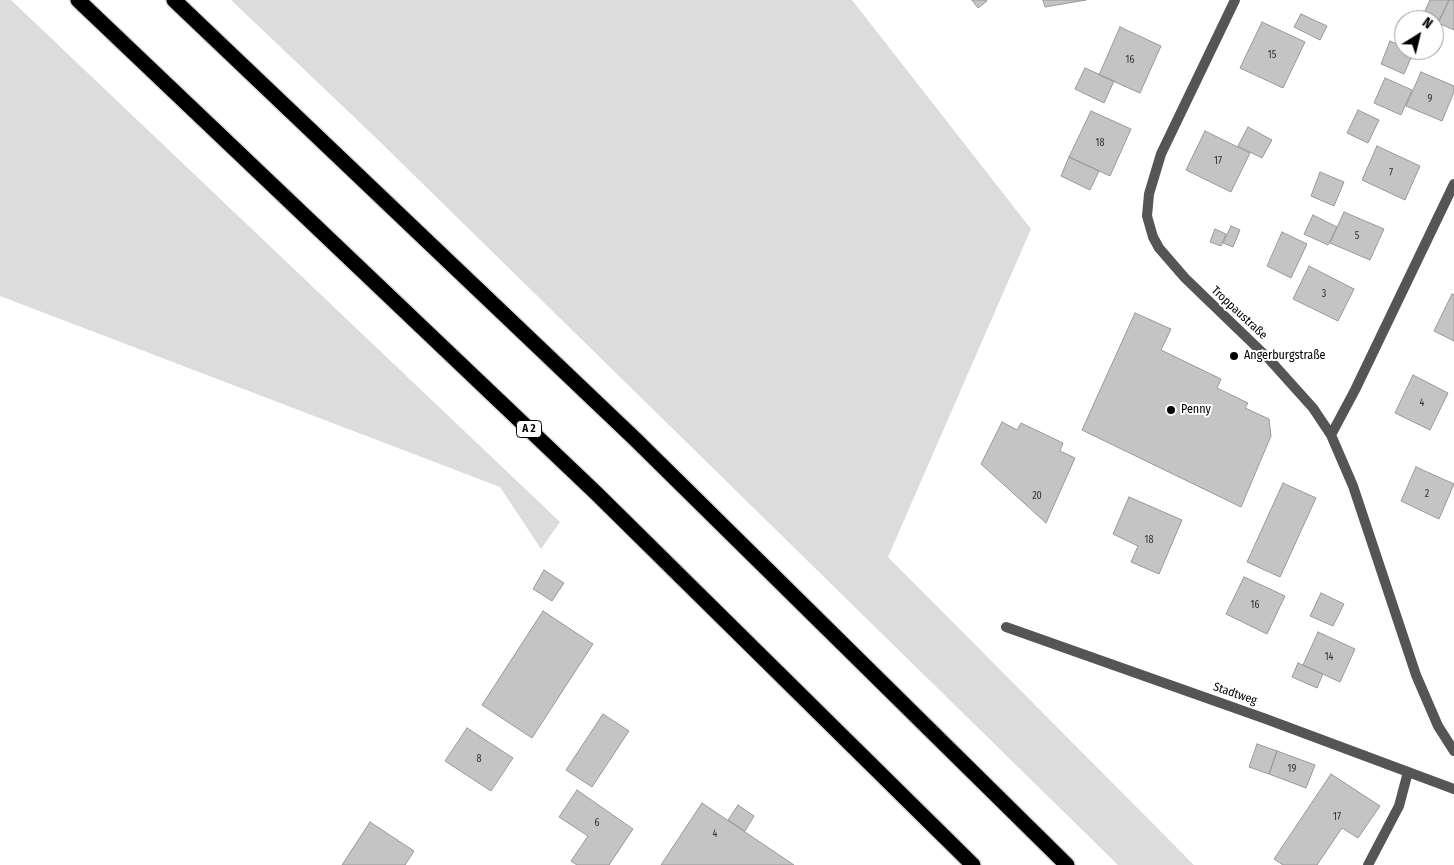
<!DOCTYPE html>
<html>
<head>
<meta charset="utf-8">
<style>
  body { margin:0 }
  #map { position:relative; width:1454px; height:865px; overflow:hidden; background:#fff; font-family:"Fira Sans Condensed",sans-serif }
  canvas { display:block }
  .north { position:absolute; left:1394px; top:10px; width:50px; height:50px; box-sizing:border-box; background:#fff; border:1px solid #999; border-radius:50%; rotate:36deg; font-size:14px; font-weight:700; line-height:20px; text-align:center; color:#000 }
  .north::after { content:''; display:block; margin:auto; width:18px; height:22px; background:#000; clip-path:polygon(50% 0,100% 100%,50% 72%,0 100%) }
</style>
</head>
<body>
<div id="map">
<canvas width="1454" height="865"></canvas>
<div class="north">N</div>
</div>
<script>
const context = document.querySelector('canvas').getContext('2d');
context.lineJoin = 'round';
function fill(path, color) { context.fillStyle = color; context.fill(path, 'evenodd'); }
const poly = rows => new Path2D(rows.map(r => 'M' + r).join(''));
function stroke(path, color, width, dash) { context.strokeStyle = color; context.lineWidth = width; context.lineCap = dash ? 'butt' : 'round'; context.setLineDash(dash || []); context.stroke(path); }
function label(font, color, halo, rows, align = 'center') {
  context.font = font + ' "Fira Sans Condensed",sans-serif'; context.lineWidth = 4; context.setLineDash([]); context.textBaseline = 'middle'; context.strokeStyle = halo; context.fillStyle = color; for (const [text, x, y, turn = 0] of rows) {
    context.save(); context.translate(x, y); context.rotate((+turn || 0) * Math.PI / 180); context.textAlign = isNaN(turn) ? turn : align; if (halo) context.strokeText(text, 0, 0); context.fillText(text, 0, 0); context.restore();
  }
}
const green = poly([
  [0,0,11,0,560,522,541,549,500,487,0,296],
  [231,0,852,0,1031,229,888,557,1194,865,1118,865,373,135]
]);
const building = poly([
  [972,0,986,0,987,1,978,8,972,0],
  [1043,0,1086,0,1045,7,1043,0],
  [1430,0,1449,0,1434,32,1434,20,1421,20,1430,0],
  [1449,0,1454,0,1454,30,1438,23,1449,0],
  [1301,14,1327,26,1320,40,1294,27,1301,14],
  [1262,22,1305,42,1283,88,1240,68,1262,22],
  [1120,27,1161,46,1140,93,1099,75,1120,27],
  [1390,41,1404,47,1404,50,1414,51,1404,74,1381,64,1390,41],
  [1085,68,1114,81,1104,103,1075,89,1085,68],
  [1421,72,1454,86,1454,92,1442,121,1406,106,1421,72],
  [1385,78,1412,90,1401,115,1374,103,1385,78],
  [1358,110,1379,120,1368,143,1347,133,1358,110],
  [1091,111,1131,129,1110,176,1069,157,1091,111],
  [1248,127,1272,140,1262,158,1238,146,1248,127],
  [1205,131,1250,153,1231,192,1186,170,1205,131],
  [1377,146,1420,166,1405,200,1362,180,1377,146],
  [1069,157,1099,171,1090,190,1061,176,1069,157],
  [1320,172,1344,182,1334,206,1311,196,1320,172],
  [1344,212,1384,229,1370,260,1330,243,1344,212],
  [1313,215,1337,227,1328,245,1304,234,1313,215],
  [1231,226,1240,230,1233,247,1223,243,1231,226],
  [1215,229,1226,234,1221,246,1210,242,1215,229],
  [1282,232,1307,244,1291,278,1267,266,1282,232],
  [1309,266,1354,289,1338,321,1293,299,1309,266],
  [1452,294,1454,295,1454,341,1434,331,1452,294],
  [1135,313,1171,329,1161,350,1221,379,1217,388,1248,403,1245,408,1269,419,1271,436,1241,507,1082,430,1135,313],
  [1413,375,1448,393,1430,430,1395,413,1413,375],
  [1002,422,1017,430,1021,423,1063,443,1060,451,1075,458,1046,523,981,464,1002,422],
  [1416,467,1454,484,1439,519,1401,501,1416,467],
  [1283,483,1316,498,1280,577,1247,562,1283,483],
  [1129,497,1182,520,1159,574,1131,562,1138,546,1113,534,1129,497],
  [544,570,564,583,552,601,533,589,544,570],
  [1244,577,1285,596,1267,634,1226,614,1244,577],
  [1321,593,1344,604,1333,626,1310,616,1321,593],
  [543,611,593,644,532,738,482,705,543,611],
  [1318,632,1355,649,1340,682,1303,665,1318,632],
  [1298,663,1323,674,1317,688,1292,677,1298,663],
  [603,714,629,731,592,787,566,770,603,714],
  [467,728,513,758,491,791,445,761,467,728],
  [1257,744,1277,751,1269,774,1249,767,1257,744],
  [1277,751,1315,765,1306,788,1269,774,1277,751],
  [1331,774,1380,806,1358,838,1342,828,1317,865,1283,865,1274,859,1331,774],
  [577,790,633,829,609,865,577,865,571,861,588,836,559,817,577,790],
  [702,803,794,865,661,865,702,803],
  [738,805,754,816,745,831,728,820,738,805],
  [370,822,414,851,405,865,342,865,370,822]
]);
const lane = poly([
  [1368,865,1399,806,1408,772]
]);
const street = poly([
  [1235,0,1161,154,1149,194,1147,216,1153,237,1159,248,1185,278,1268,358,1313,408,1331,435,1353,486,1416,675,1438,726,1454,751],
  [1331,435,1355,390,1454,184],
  [1006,627,1266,719,1454,789]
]);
const highway = poly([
  [78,0,596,493,973,865],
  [174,0,635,439,1067,865]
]);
const markers = [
  [1234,356,5,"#000"],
  [1171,410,5,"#000"]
];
const numberNames = [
  ["15",1272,55],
  ["16",1130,60],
  ["9",1430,99],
  ["18",1100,143],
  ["17",1218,161],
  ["7",1391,173],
  ["5",1357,236],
  ["3",1324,294],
  ["4",1422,403],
  ["2",1427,494],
  ["20",1037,496],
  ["18",1149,540],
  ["16",1255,605],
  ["14",1329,657],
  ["8",479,759],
  ["19",1292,769],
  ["17",1337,817],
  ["6",597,823],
  ["4",715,834]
];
const shields = [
  [529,429,25]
];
const shieldNames = [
  ["A 2",529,429]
];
const streetNames = [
  ["Troppaustraße",1239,313,43],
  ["Stadtweg",1235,694,19]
];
const poiNames = [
  ["Angerburgstraße",1244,356],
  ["Penny",1181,410]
];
fill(green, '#dcdcdc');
fill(building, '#c4c4c4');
stroke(building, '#999', 1);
stroke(highway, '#dbdbdb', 18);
stroke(lane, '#555', 10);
stroke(street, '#555', 10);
stroke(highway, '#000', 15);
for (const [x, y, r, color] of markers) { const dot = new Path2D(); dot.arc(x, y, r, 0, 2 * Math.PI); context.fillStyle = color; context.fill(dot); stroke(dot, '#fff', 2); }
label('10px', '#313131', null, numberNames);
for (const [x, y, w] of shields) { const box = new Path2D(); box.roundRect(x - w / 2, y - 8.5, w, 17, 4); context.fillStyle = '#fff'; context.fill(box); stroke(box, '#000', 1); }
label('bold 11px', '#000', null, shieldNames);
label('12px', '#000', '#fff', streetNames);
label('12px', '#000', '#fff', poiNames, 'left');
</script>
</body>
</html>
